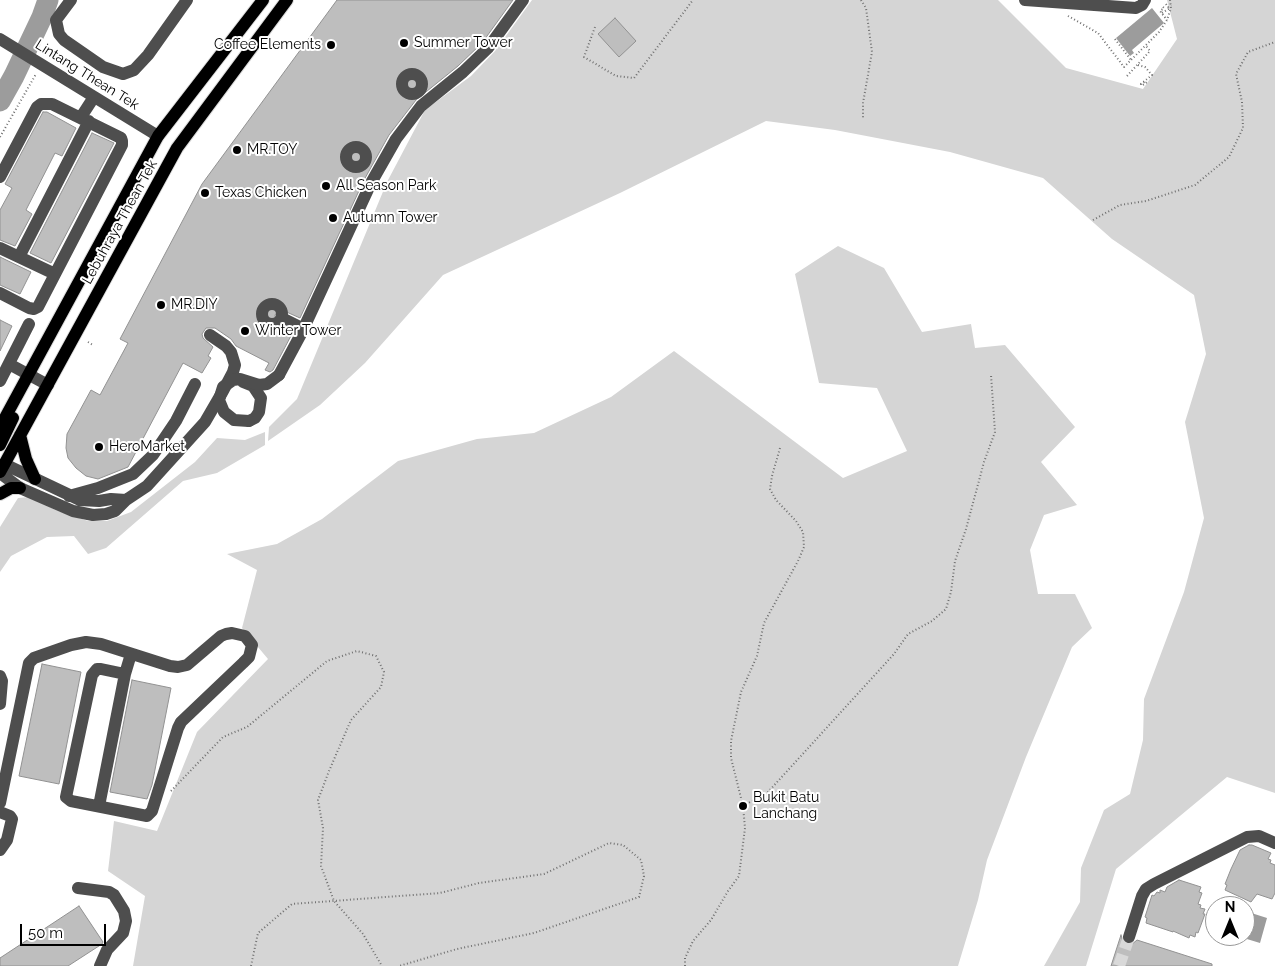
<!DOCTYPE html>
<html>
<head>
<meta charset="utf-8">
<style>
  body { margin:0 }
  #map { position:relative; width:1275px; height:966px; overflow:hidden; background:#fff; font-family:Raleway,sans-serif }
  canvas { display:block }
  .north { position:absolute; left:1205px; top:896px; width:50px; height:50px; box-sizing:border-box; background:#fff; border:1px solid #999; border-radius:50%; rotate:0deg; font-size:14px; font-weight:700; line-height:20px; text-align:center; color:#000 }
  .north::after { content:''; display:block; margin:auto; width:18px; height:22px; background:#000; clip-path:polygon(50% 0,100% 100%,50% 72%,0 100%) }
  .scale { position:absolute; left:20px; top:924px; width:86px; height:22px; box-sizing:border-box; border:2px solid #000; border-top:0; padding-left:6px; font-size:15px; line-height:18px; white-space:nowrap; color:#000; -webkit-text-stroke:4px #fff; paint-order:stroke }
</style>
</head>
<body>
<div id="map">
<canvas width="1275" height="966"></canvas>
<div class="north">N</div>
<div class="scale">50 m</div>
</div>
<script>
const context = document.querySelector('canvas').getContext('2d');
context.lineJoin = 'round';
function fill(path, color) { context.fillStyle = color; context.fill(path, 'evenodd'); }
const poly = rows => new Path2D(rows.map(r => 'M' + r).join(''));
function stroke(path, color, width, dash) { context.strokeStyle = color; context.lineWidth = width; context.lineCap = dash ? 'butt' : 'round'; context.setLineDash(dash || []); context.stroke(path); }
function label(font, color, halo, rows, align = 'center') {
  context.font = font + ' Raleway,sans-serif'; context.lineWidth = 4; context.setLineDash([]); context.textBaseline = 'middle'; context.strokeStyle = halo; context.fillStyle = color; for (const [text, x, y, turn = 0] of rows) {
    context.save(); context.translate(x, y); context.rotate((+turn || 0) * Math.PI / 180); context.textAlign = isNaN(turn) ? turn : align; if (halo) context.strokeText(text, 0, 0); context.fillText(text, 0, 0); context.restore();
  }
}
const green = poly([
  [532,0,998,0,1066,68,1143,89,1177,39,1167,0,1275,0,1275,793,1227,777,1116,869,1086,966,1044,966,1080,902,1081,868,1104,810,1130,794,1143,740,1144,699,1184,592,1204,518,1185,422,1206,354,1194,295,1112,239,1043,178,950,152,835,130,766,121,620,193,443,275,365,363,320,405,268,441,269,427,297,399,387,182,425,110,471,76,495,51],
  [838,246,884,268,922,332,971,324,975,348,1005,345,1075,427,1041,462,1077,505,1044,515,1030,550,1038,594,1075,594,1092,628,1072,647,1026,757,987,860,978,900,958,966,133,966,145,896,108,871,114,821,157,831,197,732,268,659,242,628,257,570,227,554,277,544,322,519,398,461,477,439,534,433,611,397,674,351,843,478,907,451,877,388,819,383,795,274],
  [265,432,265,445,217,473,183,481,106,548,88,554,74,536,47,537,11,556,0,572,0,527,18,498,29,497,58,511,88,521,107,521,131,512,195,462,217,438,245,440]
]);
const water = poly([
  [1152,8,1164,23,1132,50,1134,53,1130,56,1116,38],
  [1245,911,1267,918,1260,943,1237,936,1245,936]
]);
const river = poly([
  [0,101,14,76,42,17,48,0]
]);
const building = poly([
  [337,0,513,0,482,43,458,66,416,100,389,135,364,180,300,318,282,310,278,311,275,315,276,323,293,332,273,370,270,372,265,370,269,363,236,346,231,339,215,328,206,328,202,334,203,338,213,347,208,356,211,358,202,373,183,363,128,467,98,479,86,476,76,468,68,458,66,448,67,434,91,390,100,395,128,343,120,339,202,184,337,0],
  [615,18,636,41,619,57,598,34,615,18],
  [43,112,47,112,76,128,62,156,55,153,26,210,32,214,15,246,0,240,0,210,12,188,5,184,43,112],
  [92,133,114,143,51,263,30,253,92,133],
  [0,257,31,272,20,294,0,285,0,257],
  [0,320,12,326,0,351,0,320],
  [42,664,81,672,59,784,19,776,42,664],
  [132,680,171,688,152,785,147,799,110,792,132,680],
  [1249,845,1252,845,1271,853,1268,859,1271,860,1270,863,1275,865,1275,893,1272,899,1257,894,1251,902,1225,890,1227,885,1225,884,1231,869,1240,850,1249,845],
  [1179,880,1201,887,1199,892,1202,893,1198,904,1201,905,1200,908,1205,909,1203,914,1205,914,1198,933,1196,932,1195,937,1190,935,1189,938,1173,931,1173,932,1146,923,1147,918,1145,917,1152,895,1154,896,1157,892,1160,893,1160,890,1165,892,1167,887,1179,880],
  [79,906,103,942,102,944,68,966,0,966,0,958,79,906],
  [1121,935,1123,942,1126,945,1131,945,1137,940,1212,964,1212,966,1111,966,1121,935]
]);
const minorTunnel = poly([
  [1119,966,1129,937]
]);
const path = poly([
  [861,0,866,8,872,52,863,103,863,118],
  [1166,4,1168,7,1171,5],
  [1163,7,1164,8,1160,11,1167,20],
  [1162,13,1170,8],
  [1068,16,1098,33,1124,67,1159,32,1167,20,1171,8,1170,0],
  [595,27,584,57,616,76,634,78,693,0],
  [1115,39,1131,60],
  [1138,65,1145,67,1152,75,1141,84,1146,81],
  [1127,76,1150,51,1146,46],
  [1143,85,1147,82,1146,81],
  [0,137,36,74],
  [1093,220,1120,205,1146,201,1195,185,1229,157,1243,128,1242,102,1236,74,1248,52,1275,42],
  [88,342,93,345],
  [171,791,223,737,247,727,327,661,357,651,376,656,384,672,381,687,351,720,329,771,318,800,323,828,321,866,334,901,363,934,382,966],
  [743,806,768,792,894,654,908,634,932,621,946,609,951,592,955,561,966,529,984,462,995,432,991,375],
  [251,966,258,933,292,904,440,893,479,883,544,874,609,843,623,845,641,860,644,876,639,897,534,933,457,949,399,966],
  [685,966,685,958,693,941,711,920,728,891,739,876,745,828,743,806,731,758,731,741,741,692,757,656,764,623,798,561,804,547,803,532,796,521,776,500,770,489,772,476,780,448]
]);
const minor = poly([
  [71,0,56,20,59,34,64,40,103,67,123,74,134,70,148,55,187,0],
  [1025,0,1136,8,1142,5,1145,0],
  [0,39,158,136],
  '402 84a10 10 0 1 1 20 0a10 10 0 1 1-20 0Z',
  [81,117,94,97],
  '346 157a10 10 0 1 1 20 0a10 10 0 1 1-20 0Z',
  [0,177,37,107,41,104,52,104,121,138,122,141,122,145,38,307,34,309,29,308,0,293],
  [0,248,55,274],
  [19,257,89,121],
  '262 314a10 10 0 1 1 20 0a10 10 0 1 1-20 0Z',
  [282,318,304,329],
  [9,364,48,385],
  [279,375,301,334,371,183,396,139,421,106,463,72,488,48,523,0],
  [0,381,29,324],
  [243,382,253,386,261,398,259,412,255,418,249,421],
  [4,464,80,500,99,501,111,499,126,500],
  [0,473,20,488,73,511,93,515,106,514,115,511,126,500,147,486,205,422,223,391,233,372,235,365,231,352,226,346,210,335],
  [69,496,98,488,133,474,153,455,176,421,195,384],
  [0,676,2,681,0,704],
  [0,803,29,663,34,658,71,645,86,642,101,644,170,666,178,667,187,665,221,636,226,634,232,633,245,636,252,645,249,657,243,663,181,722,178,728,152,811,147,816,71,801,66,797,92,675,97,669,101,669,125,674],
  [99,806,125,674,131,654],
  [0,812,10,816,12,819,7,840,0,850],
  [78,888,109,892,114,895,124,911,126,921,123,933,107,950,100,966],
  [1129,937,1142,896,1146,889,1154,884,1247,837,1259,836,1275,843]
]);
const major = poly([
  [0,427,158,136,263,0],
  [20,435,26,459,35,479],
  [0,445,13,418],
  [0,472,177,148,287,0],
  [0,494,11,488,20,488]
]);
const minorBridge = poly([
  [249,421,234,420,224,412,219,400,223,387,233,380,240,379,259,385,267,384,279,375]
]);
const markers = [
  [404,43,5,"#000"],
  [331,45,5,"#000"],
  [237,150,5,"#000"],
  [326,186,5,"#000"],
  [205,193,5,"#000"],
  [333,218,5,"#000"],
  [161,305,5,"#000"],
  [245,331,5,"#000"],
  [99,447,5,"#000"],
  [743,806,5,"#000"]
];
const poiNames = [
  ["Summer Tower",414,43],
  ["Coffee Elements",321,45,"right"],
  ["MR.TOY",247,150],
  ["All Season Park",336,186],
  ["Texas Chicken",215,193],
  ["Autumn Tower",343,218],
  ["MR.DIY",171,305],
  ["Winter Tower",255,331],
  ["HeroMarket",109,447],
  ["Bukit Batu",753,798],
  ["Lanchang",753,814]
];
const streetNames = [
  ["Lintang Thean Tek",87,75,32],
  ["Lebuhraya Thean Tek",120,222,-61]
];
fill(green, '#d5d5d5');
fill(water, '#9c9c9c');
stroke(river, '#9c9c9c', 21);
fill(building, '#bebebe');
stroke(building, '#929292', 1);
stroke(minorTunnel, '#d9d9d9', 12, [12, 6]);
stroke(major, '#dbdbdb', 14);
stroke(path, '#707070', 2, [1, 2.5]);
stroke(minor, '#4e4e4e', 12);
stroke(major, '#000', 12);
stroke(minorBridge, '#4e4e4e', 12);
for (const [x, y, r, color] of markers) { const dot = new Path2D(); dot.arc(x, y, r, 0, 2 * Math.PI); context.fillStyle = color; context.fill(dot); stroke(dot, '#fff', 2); }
label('14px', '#000', '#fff', poiNames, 'left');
label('14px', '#000', '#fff', streetNames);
</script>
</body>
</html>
